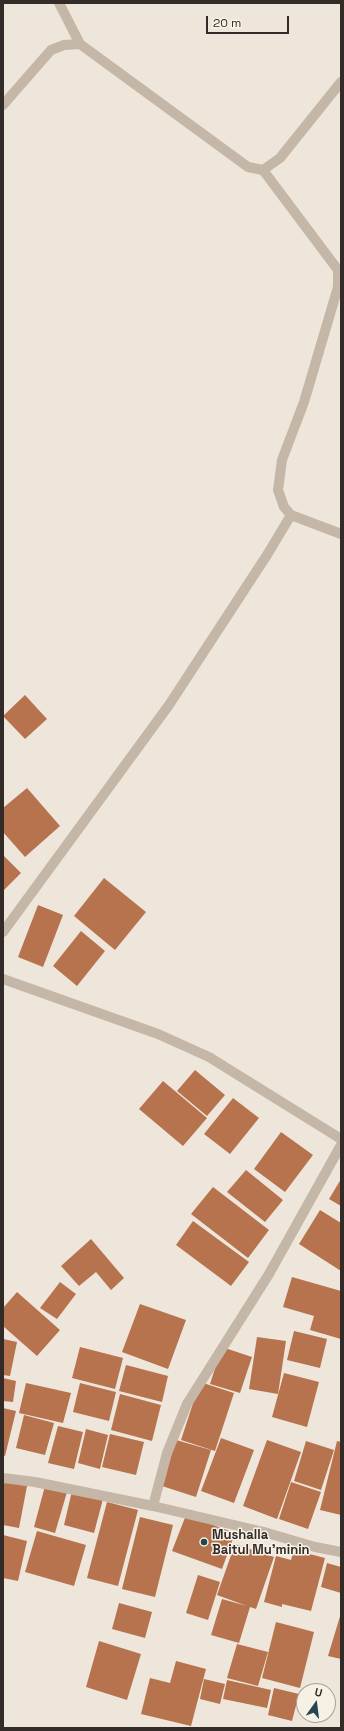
<!DOCTYPE html>
<html>
<head>
<meta charset="utf-8">
<style>
  body { margin:0 }
  #map { position:relative; width:344px; height:1731px; overflow:hidden; background:#eee6da; font-family:"Space Grotesk",sans-serif }
  canvas { display:block }
  .frame { position:absolute; inset:0; border:4px solid #322b27; pointer-events:none }
  .north { position:absolute; left:296px; top:1683px; width:40px; height:40px; box-sizing:border-box; background:#f6f0e5; border:1px solid #a8a199; border-radius:50%; rotate:14deg; font-size:11px; font-weight:700; line-height:16px; text-align:center; color:#322b27 }
  .north::after { content:''; display:block; margin:auto; width:14px; height:18px; background:#22474e; clip-path:polygon(50% 0,100% 100%,50% 72%,0 100%) }
  .scale { position:absolute; left:206px; top:16px; width:83px; height:18px; box-sizing:border-box; border:2px solid #322b27; border-top:0; padding-left:5px; font-size:12px; line-height:14px; white-space:nowrap; color:#322b27; -webkit-text-stroke:3px #f6f0e5; paint-order:stroke }
</style>
</head>
<body>
<div id="map">
<canvas width="344" height="1731"></canvas>
<div class="frame"></div>
<div class="north">U</div>
<div class="scale">20 m</div>
</div>
<script>
const context = document.querySelector('canvas').getContext('2d');
context.lineJoin = 'round';
function fill(path, color) { context.fillStyle = color; context.fill(path, 'evenodd'); }
const poly = rows => new Path2D(rows.map(r => 'M' + r).join(''));
function stroke(path, color, width, dash) { context.strokeStyle = color; context.lineWidth = width; context.lineCap = dash ? 'butt' : 'round'; context.setLineDash(dash || []); context.stroke(path); }
function label(font, color, halo, rows, align = 'center') {
  context.font = font + ' "Space Grotesk",sans-serif'; context.lineWidth = 3; context.setLineDash([]); context.textBaseline = 'middle'; context.strokeStyle = halo; context.fillStyle = color; for (const [text, x, y, turn = 0] of rows) {
    context.save(); context.translate(x, y); context.rotate((+turn || 0) * Math.PI / 180); context.textAlign = isNaN(turn) ? turn : align; if (halo) context.strokeText(text, 0, 0); context.fillText(text, 0, 0); context.restore();
  }
}
const building = poly([
  [25,695,47,719,25,739,3,716],
  [27,788,60,826,25,857,3,832,3,808],
  [3,855,21,873,3,891],
  [104,878,146,912,115,950,74,916],
  [38,905,63,915,43,967,18,957],
  [81,931,105,951,77,986,53,966],
  [195,1070,225,1095,207,1116,177,1091],
  [163,1081,207,1118,183,1146,139,1109],
  [233,1098,259,1118,230,1154,204,1134],
  [281,1132,313,1155,285,1192,254,1169],
  [246,1170,283,1200,265,1222,227,1192],
  [341,1179,341,1206,329,1199],
  [213,1187,269,1230,248,1258,191,1214],
  [320,1210,341,1223,341,1271,299,1244],
  [193,1221,249,1262,231,1286,176,1245],
  [91,1239,124,1278,111,1290,96,1272,79,1286,61,1266],
  [292,1277,341,1291,341,1339,310,1330,314,1316,283,1307],
  [60,1282,76,1294,57,1319,40,1308],
  [17,1292,60,1330,37,1356,3,1326,3,1308],
  [140,1304,186,1320,168,1369,122,1352],
  [294,1331,327,1339,320,1368,287,1360],
  [257,1337,286,1341,278,1394,249,1389],
  [3,1339,17,1342,10,1376,3,1375],
  [80,1347,123,1358,115,1389,72,1378],
  [222,1347,252,1357,240,1393,210,1384],
  [126,1365,168,1376,162,1402,119,1391],
  [284,1373,319,1382,307,1427,272,1417],
  [3,1378,16,1381,13,1402,3,1401],
  [200,1382,234,1393,215,1451,181,1440],
  [26,1383,71,1393,63,1423,19,1413],
  [80,1383,116,1392,109,1421,73,1412],
  [120,1394,161,1405,152,1441,111,1430],
  [3,1408,16,1411,5,1456,3,1455],
  [24,1415,54,1423,45,1455,16,1448],
  [58,1426,83,1432,74,1469,48,1463],
  [86,1429,108,1435,100,1469,78,1463],
  [110,1434,144,1442,136,1475,102,1467],
  [221,1438,254,1450,234,1503,201,1491],
  [176,1440,211,1450,196,1497,162,1486],
  [267,1440,301,1452,277,1519,243,1506],
  [306,1441,334,1450,321,1490,294,1481],
  [337,1441,341,1442,341,1515,320,1510],
  [3,1481,27,1486,19,1528,3,1525],
  [291,1482,321,1492,308,1529,279,1519],
  [45,1486,67,1492,55,1533,34,1527],
  [72,1491,103,1499,94,1533,64,1525],
  [107,1502,138,1510,118,1586,87,1578],
  [186,1515,235,1533,222,1569,172,1551],
  [140,1517,173,1525,155,1597,122,1589],
  [37,1531,86,1545,74,1586,25,1572],
  [3,1535,27,1541,18,1581,3,1578],
  [235,1544,274,1557,256,1609,250,1607,239,1643,211,1635,222,1599,247,1606,217,1595],
  [294,1550,325,1558,311,1611,282,1604,282,1607,264,1602,276,1556,291,1560],
  [327,1563,341,1567,341,1593,321,1587],
  [198,1575,220,1582,208,1620,186,1613],
  [119,1603,152,1612,145,1638,112,1629],
  [341,1613,341,1659,328,1656],
  [276,1622,314,1632,300,1688,262,1678],
  [99,1641,141,1654,127,1700,86,1687],
  [237,1644,268,1652,258,1686,227,1678],
  [176,1661,206,1669,191,1726,141,1714,150,1678,170,1683],
  [204,1679,225,1684,220,1704,200,1699],
  [227,1680,271,1690,267,1708,223,1699],
  [274,1688,299,1694,292,1721,268,1715]
]);
const minor = poly([
  [59,3,80,44],
  [3,105,51,50,64,45,80,44,248,167,263,170,280,158,341,82],
  [263,170,338,270,338,287,304,402,282,460,278,490,284,507,291,515,341,534],
  [3,932,169,705,267,555,291,515],
  [3,979,158,1034,209,1057,341,1139],
  [3,1478,35,1482,153,1506,264,1532,315,1547,341,1552],
  [153,1506,167,1453,187,1404,269,1274,341,1145]
]);
const markers = [
  [204,1542,4,"#22474e"]
];
const poiNames = [
  ["Mushalla",212,1535],
  ["Baitul Mu'minin",212,1550]
];
fill(building, '#b7724e');
stroke(minor, '#c4b7a7', 10);
for (const [x, y, r, color] of markers) { const dot = new Path2D(); dot.arc(x, y, r, 0, 2 * Math.PI); context.fillStyle = color; context.fill(dot); stroke(dot, '#f6f0e5', 1.5); }
label('bold 13px', '#322b27', '#f6f0e5', poiNames, 'left');
</script>
</body>
</html>
